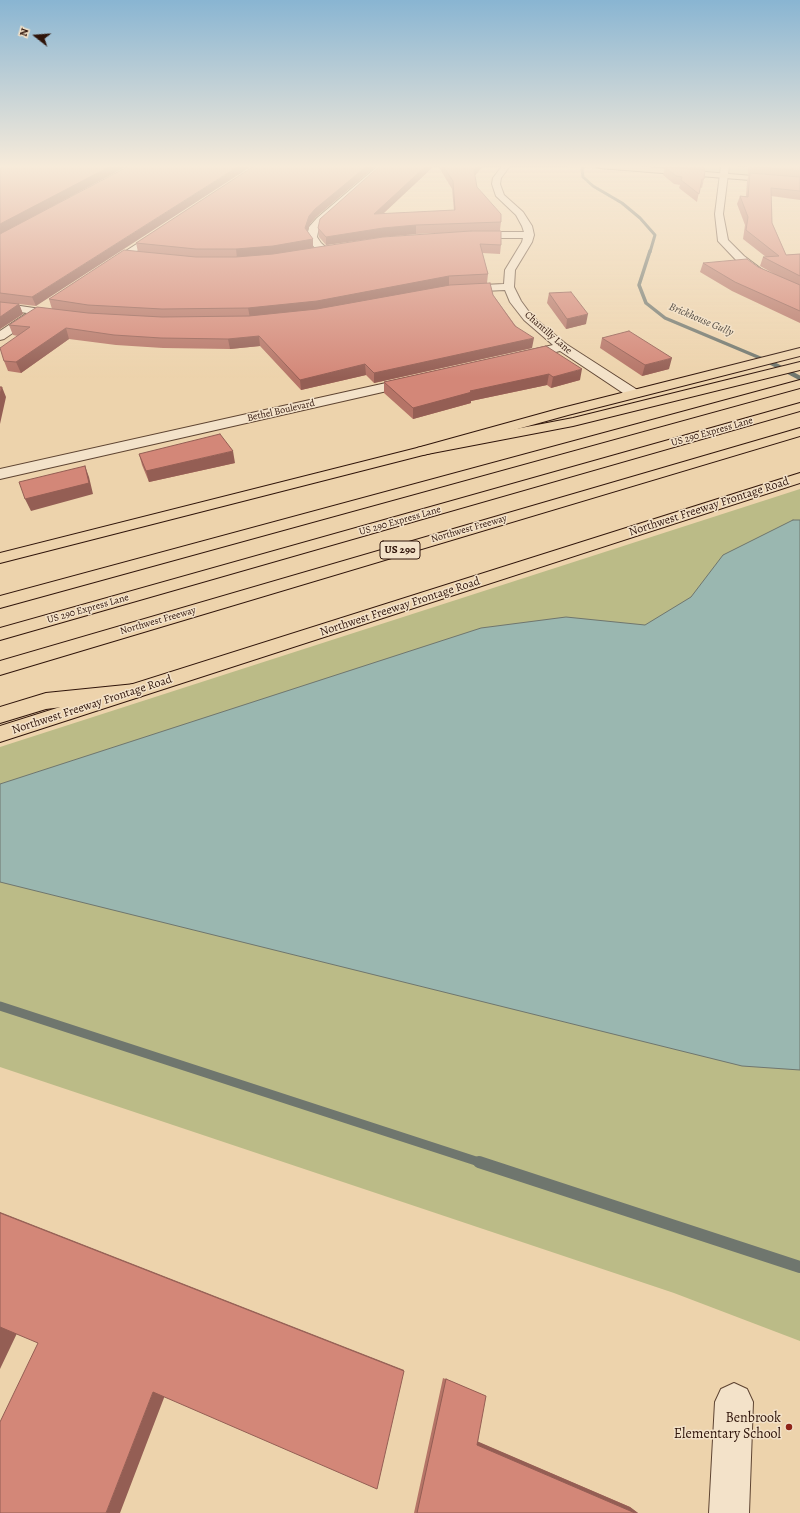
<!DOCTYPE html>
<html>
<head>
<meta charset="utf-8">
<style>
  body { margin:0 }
  #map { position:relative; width:800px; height:1513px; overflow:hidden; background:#edd3ac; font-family:Alegreya,serif }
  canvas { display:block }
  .north { position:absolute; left:16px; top:16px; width:40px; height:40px; -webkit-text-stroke:3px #f3e2c9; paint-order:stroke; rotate:287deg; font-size:11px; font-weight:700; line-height:16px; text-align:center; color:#2f140a }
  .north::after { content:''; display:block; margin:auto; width:14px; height:18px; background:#2f140a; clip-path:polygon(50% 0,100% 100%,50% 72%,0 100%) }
</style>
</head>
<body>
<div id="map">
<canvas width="800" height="1513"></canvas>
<div class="north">N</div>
</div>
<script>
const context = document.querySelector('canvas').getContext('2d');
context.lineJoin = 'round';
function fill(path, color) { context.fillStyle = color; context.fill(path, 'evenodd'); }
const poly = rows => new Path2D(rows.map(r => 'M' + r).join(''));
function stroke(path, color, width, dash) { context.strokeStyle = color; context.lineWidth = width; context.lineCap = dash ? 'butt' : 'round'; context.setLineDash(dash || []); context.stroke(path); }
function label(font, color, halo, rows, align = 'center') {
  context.font = font + ' Alegreya,serif'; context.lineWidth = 3; context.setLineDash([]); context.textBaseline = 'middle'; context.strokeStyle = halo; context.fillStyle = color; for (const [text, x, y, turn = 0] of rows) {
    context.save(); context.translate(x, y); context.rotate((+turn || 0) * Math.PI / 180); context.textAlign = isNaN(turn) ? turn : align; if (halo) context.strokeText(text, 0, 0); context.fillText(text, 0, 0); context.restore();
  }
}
const green = poly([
  [561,166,735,166,765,170,800,185],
  [800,489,800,1341,674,1293,0,1067,0,747]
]);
const water = poly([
  [793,520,800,520,800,1070,742,1066,0,882,0,784,481,628,566,617,645,625,691,597,723,555,793,520]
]);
const streamFar4 = poly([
  [585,166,582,169,583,177,593,186,622,203,640,218,655,235,650,252]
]);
const streamFar3 = poly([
  [650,251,639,285,646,303,665,318,765,360]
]);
const streamFar2 = poly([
  [764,359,800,378]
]);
const streamFar1 = poly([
  [0,1006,482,1163]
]);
const stream = poly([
  [479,1162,800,1267]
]);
const minor = poly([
  [378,166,387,166,319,227,317,237,321,243,330,251,328,253,322,253,314,247,307,237,309,227,317,218,378,166],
  [502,166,510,166,501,178,500,184,504,195,523,212,532,226,534,235,532,242,515,270,514,287,521,301,532,316,566,344,639,391,641,394,639,397,629,397,560,351,523,360,519,359,517,356,519,353,553,345,524,320,510,302,505,290,462,292,457,289,462,286,504,284,505,270,522,242,523,238,470,238,465,235,470,232,524,232,522,226,516,215,496,196,492,184,493,178,502,166],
  [721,166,729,166,723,214,728,240,744,256,764,271,800,289,800,296,756,275,736,260,718,241,715,214,721,166],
  [163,227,166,228,168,230,166,232,110,269,102,269,101,267,163,227],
  [0,303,61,312,65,313,67,315,65,317,61,318,39,315,4,339,0,340,0,331,27,313,0,309,0,303],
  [413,377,418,378,419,381,418,384,0,479,0,469,413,377],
  [734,1383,747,1389,753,1402,749,1513,709,1513,715,1402,721,1389,734,1383]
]);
const major = poly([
  [596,166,635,166,800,180,800,184,600,168,596,166],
  [800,348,800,356,568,415,427,454,0,563,0,553,417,448,558,409,800,348],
  [800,473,800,483,0,742,0,726,800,473]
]);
const highway = poly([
  [800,362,800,370,573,426,422,455,417,454,415,451,417,448,422,447,573,418,800,362],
  [800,380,800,388,0,608,0,596,800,380],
  [800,403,800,411,0,640,0,628,800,403],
  [800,428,800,436,0,675,0,661,800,428],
  [135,684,142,686,145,691,142,696,135,698,46,709,0,723,0,707,46,693,135,684]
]);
const wall = poly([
  [0,166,127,166,37,215,36,306,19,304,23,314,0,329],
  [254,166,376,166,316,217,310,224,307,231,313,239,313,248,442,233,416,234,383,237,326,245,319,237,318,228,380,166,434,166,383,214,454,211,452,189,438,166,483,166,475,176,477,187,501,222,500,230,501,245,500,254,482,253,488,274,487,283,493,295,532,348,374,383,366,375,301,390,260,346,230,349,163,348,116,345,69,339,21,373,8,371,4,361,18,336,13,335,9,325,52,309,49,299,138,252,136,243],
  [664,166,705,166,704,179,702,188,700,187,697,202,679,188,680,185,674,184,663,175,665,167],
  [748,166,800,166,800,200,771,196,772,223,786,255,800,254,800,323,732,291,700,272,703,263,758,267,778,276,760,266,763,257,766,257,743,239,745,225,737,204,740,196,746,196,747,181,749,174,748,174],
  [549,293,586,324,566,329,547,303],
  [602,338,669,369,642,376,600,348],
  [546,346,580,380,551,388,547,385,471,401,471,403,413,419,384,393,384,382],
  [139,454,235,463,149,482,142,465],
  [443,1378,481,1394,478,1442,630,1507,638,1513,414,1513]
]);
const shadedWall = poly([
  [111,166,127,166,0,234,0,224],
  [239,166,252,166,36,306,32,297],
  [367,166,376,166,316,217,310,224,306,237,305,228,309,216,315,209],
  [426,166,434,166,374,222,374,214],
  [477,166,483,166,473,177,474,170],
  [416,225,416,234,383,237,326,245,326,237,383,228],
  [313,239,313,248,274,255,237,258,236,249],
  [449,276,449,286,318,311,250,318,248,308],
  [19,304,23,314,0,329,0,317],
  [588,314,586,324,566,329,567,319],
  [66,328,69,339,21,373,16,362],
  [259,336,260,346,230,349,228,339],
  [534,338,532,348,374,383,374,373],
  [672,358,669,369,642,376,645,365],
  [365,364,366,375,301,390,300,380],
  [582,369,580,380,551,388,553,377],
  [549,374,547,385,471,401,471,403,413,419,413,408,470,391],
  [2,387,6,397,0,424,0,394],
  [233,451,235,463,149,482,146,471],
  [85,466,89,477,93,494,31,511,25,499],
  [0,1212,404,1370,404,1371,0,1213],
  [0,1326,20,1327,0,1369],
  [167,1390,120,1513,106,1513,153,1392],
  [472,1439,630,1507,638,1513,635,1513,477,1445]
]);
const building = poly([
  [5,166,111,166,0,224,0,169,5,166],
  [129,166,239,166,32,297,0,293,0,234,129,166],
  [254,166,367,166,315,209,309,216,305,228,313,239,273,246,236,249,196,249,136,243,254,166],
  [380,166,426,166,374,214,455,210,453,181,443,166,477,166,474,170,477,187,501,214,501,222,416,225,383,228,326,237,318,228,320,219,380,166],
  [751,166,800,166,800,171,751,166],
  [665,167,705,170,704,179,702,179,699,194,681,180,682,177,676,176,665,167],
  [750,173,800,177,800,191,771,188,772,223,786,255,800,254,800,276,763,257,779,256,746,230,748,217,740,196,748,197,750,173],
  [471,231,501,231,501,245,480,244,488,274,449,276,317,301,248,308,162,309,88,305,49,299,124,250,196,257,236,257,273,254,383,237,471,231],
  [747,259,758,267,800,285,800,311,735,282,703,263,747,259],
  [490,283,493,295,515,326,534,338,374,373,365,364,300,380,259,336,228,339,161,338,114,335,66,328,16,362,4,361,0,348,30,327,9,325,37,307,88,313,162,317,249,316,317,309,450,285,490,283],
  [571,292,588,314,567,319,549,293,571,292],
  [0,302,19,304,0,317,0,302],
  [629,331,672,358,645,365,602,338,629,331],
  [546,346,582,369,553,377,549,374,470,391,472,392,413,408,384,382,546,346],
  [0,387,2,387,0,394,0,387],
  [220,434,233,451,146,471,139,454,220,434],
  [85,466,89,483,25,499,19,482,85,466],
  [0,1213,404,1371,377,1489,153,1392,106,1513,0,1513,0,1422,38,1343,0,1327,0,1213],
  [446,1379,486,1396,477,1445,635,1513,417,1513,446,1379]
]);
const markers = [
  [789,1427,4,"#8f2418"]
];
const farStreetnames = [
  ["Chantilly Lane",548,333,41],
  ["Bethel Boulevard",281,411,-13],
  ["US 290 Express Lane",712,432,-16],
  ["US 290 Express Lane",400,521,-16],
  ["Northwest Freeway",469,529,-16],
  ["US 290 Express Lane",88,609,-16],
  ["Northwest Freeway",158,621,-16]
];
const farWaternames = [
  ["Brickhouse Gully",701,320,23]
];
const shields = [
  [400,550,40]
];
const shieldNames = [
  ["US 290",400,550]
];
const streetNames = [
  ["Northwest Freeway Frontage Road",709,507,-18],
  ["Northwest Freeway Frontage Road",400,607,-18],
  ["Northwest Freeway Frontage Road",92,705,-18]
];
const nearPoinames = [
  ["Benbrook",781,1419],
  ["Elementary School",781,1435]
];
fill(green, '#bbbb87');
fill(water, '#9ab7b0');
stroke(water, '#6f766e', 1);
stroke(streamFar4, '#6f766e', 3);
stroke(streamFar3, '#6f766e', 3.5);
stroke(streamFar2, '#6f766e', 4.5);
stroke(streamFar1, '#6f766e', 9);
stroke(stream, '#6f766e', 12);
stroke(minor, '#5e4432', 2);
stroke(major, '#2f140a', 2);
stroke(highway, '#2f140a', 2);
fill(minor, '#f3e2c9');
fill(major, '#edd3ac');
fill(highway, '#edd3ac');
fill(wall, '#b57467');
fill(shadedWall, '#945e54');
fill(building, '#d38778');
stroke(building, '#945e54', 1);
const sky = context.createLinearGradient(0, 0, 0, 378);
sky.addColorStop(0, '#89b5d2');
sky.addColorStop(0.44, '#f7ebda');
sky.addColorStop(1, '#f7ebda00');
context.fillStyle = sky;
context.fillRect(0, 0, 800, 378);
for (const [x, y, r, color] of markers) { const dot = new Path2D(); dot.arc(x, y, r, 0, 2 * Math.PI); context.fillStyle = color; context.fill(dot); stroke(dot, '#f3e2c9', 1.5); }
label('10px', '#2f140a', '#f3e2c9', farStreetnames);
label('italic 11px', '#544d44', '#f3e2c9', farWaternames);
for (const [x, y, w] of shields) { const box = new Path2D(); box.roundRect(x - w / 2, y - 9, w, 18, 3); context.fillStyle = '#f3e2c9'; context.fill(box); stroke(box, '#2f140a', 1); }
label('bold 11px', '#2f140a', null, shieldNames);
label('12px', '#2f140a', '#f3e2c9', streetNames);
label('14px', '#2f140a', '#f3e2c9', nearPoinames, 'right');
</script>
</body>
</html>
